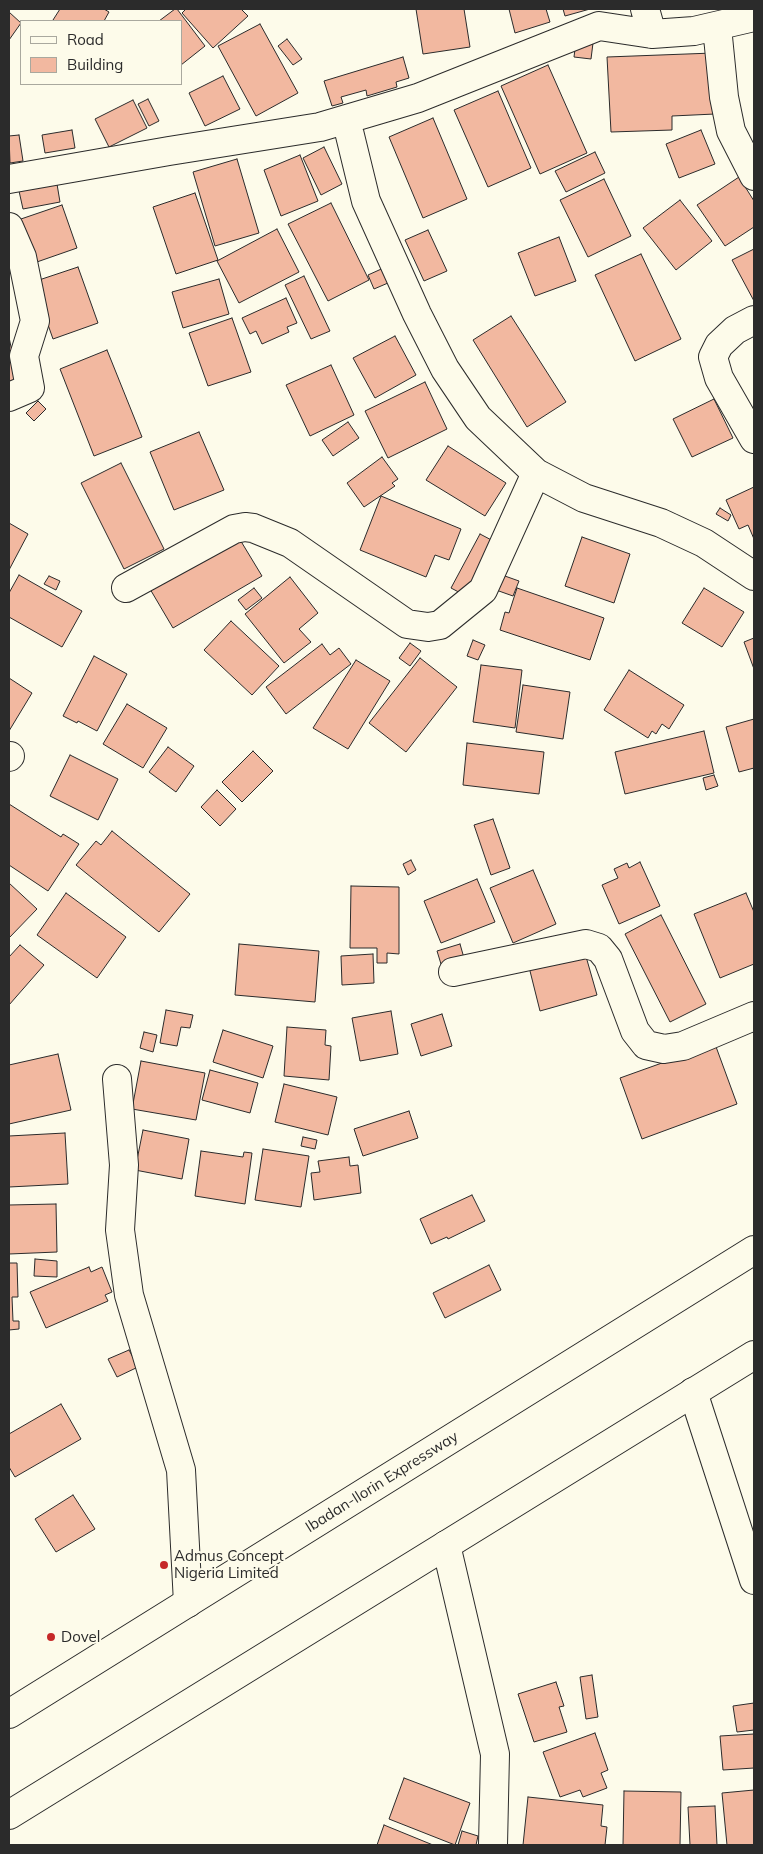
<!DOCTYPE html>
<html>
<head>
<meta charset="utf-8">
<style>
  body { margin:0 }
  #map { position:relative; width:763px; height:1854px; overflow:hidden; background:#fdfbea; font-family:Mulish,sans-serif }
  canvas { display:block }
  .frame { position:absolute; inset:0; border:10px solid #2b2b2b; pointer-events:none }
  .legend { position:absolute; left:20px; top:20px; width:162px; height:65px; box-sizing:border-box; background:#fdfbea; border:1px solid #a9a89e; margin:0; padding:6px 9px; list-style:none; font-size:15px; color:#2b2b2b }
  .legend li { display:flex; align-items:center; gap:10px; height:25px }
  .legend b { width:25px; border:1px solid #a9a89e }
</style>
</head>
<body>
<div id="map">
<canvas width="763" height="1854"></canvas>
<div class="frame"></div>
<ul class="legend">
<li><b style="height:6px;background:#fdfbea"></b>Road</li>
<li><b style="height:14px;background:#f2b8a0"></b>Building</li>
</ul>
</div>
<script>
const context = document.querySelector('canvas').getContext('2d');
context.lineJoin = 'round';
function fill(path, color) { context.fillStyle = color; context.fill(path, 'evenodd'); }
const poly = rows => new Path2D(rows.map(r => 'M' + r).join(''));
function stroke(path, color, width, dash) { context.strokeStyle = color; context.lineWidth = width; context.lineCap = dash ? 'butt' : 'round'; context.setLineDash(dash || []); context.stroke(path); }
function label(font, color, halo, rows, align = 'center') {
  context.font = font + ' Mulish,sans-serif'; context.lineWidth = 4; context.setLineDash([]); context.textBaseline = 'middle'; context.strokeStyle = halo; context.fillStyle = color; for (const [text, x, y, turn = 0] of rows) {
    context.save(); context.translate(x, y); context.rotate((+turn || 0) * Math.PI / 180); context.textAlign = isNaN(turn) ? turn : align; if (halo) context.strokeText(text, 0, 0); context.fillText(text, 0, 0); context.restore();
  }
}
const building = poly([
  [60,9,104,9,109,12,104,21,55,21,53,20,60,9],
  [175,9,177,9,205,46,181,65,181,21,159,21,175,9],
  [186,9,241,9,248,16,213,48,182,13,186,9],
  [416,9,464,9,470,47,423,54,416,9],
  [509,9,546,9,550,22,515,33,509,9],
  [563,9,590,9,565,16,563,9],
  [9,12,21,23,9,40,9,12],
  [260,24,298,93,256,116,218,46,260,24],
  [287,39,302,59,293,65,278,46,287,39],
  [576,41,593,43,591,59,574,57,576,41],
  [713,53,715,114,672,116,672,130,611,132,607,57,713,53],
  [403,57,409,78,396,82,397,87,367,96,366,90,341,97,343,103,332,106,324,81,403,57],
  [548,65,587,153,540,174,501,86,548,65],
  [223,76,240,109,205,126,189,93,223,76],
  [498,91,531,168,488,187,454,110,498,91],
  [148,99,159,121,149,126,138,104,148,99],
  [133,100,147,128,109,147,95,119,133,100],
  [433,118,467,199,423,218,389,137,433,118],
  [72,130,75,148,45,153,42,135,72,130],
  [701,130,715,164,679,178,666,144,701,130],
  [19,135,23,161,10,163,9,136,19,135],
  [324,147,342,184,321,195,303,158,324,147],
  [595,152,605,173,566,192,555,171,595,152],
  [300,155,318,201,281,216,264,170,300,155],
  [237,159,259,233,215,246,193,172,237,159],
  [739,177,754,201,754,227,725,246,697,205,739,177],
  [604,179,631,236,588,257,560,200,604,179],
  [57,184,60,202,23,209,19,191,57,184],
  [195,193,218,260,176,274,153,207,195,193],
  [680,200,712,241,676,270,643,228,680,200],
  [331,203,369,280,328,301,288,224,331,203],
  [62,205,77,248,34,263,18,220,62,205],
  [277,229,299,272,239,303,217,261,277,229],
  [428,230,447,271,424,281,405,240,428,230],
  [559,237,576,281,535,296,518,253,559,237],
  [754,249,754,301,732,260,754,249],
  [641,254,681,339,635,361,595,275,641,254],
  [388,266,395,280,374,289,368,275,388,266],
  [78,267,98,323,53,339,33,282,78,267],
  [304,276,330,331,311,339,285,285,304,276],
  [219,279,229,314,183,328,172,292,219,279],
  [286,298,297,323,287,327,289,332,262,344,256,331,250,334,242,318,286,298],
  [511,316,566,402,527,427,473,340,511,316],
  [232,318,251,372,208,386,189,333,232,318],
  [395,336,416,375,375,398,353,358,395,336],
  [9,337,18,382,9,384,9,337],
  [107,350,142,437,94,456,60,369,107,350],
  [331,365,354,415,310,436,286,385,331,365],
  [425,382,447,429,388,458,365,411,425,382],
  [714,399,733,438,692,457,673,419,714,399],
  [38,401,46,409,34,421,26,413,38,401],
  [348,422,359,438,333,456,322,440,348,422],
  [199,432,224,490,174,510,150,452,199,432],
  [448,446,506,483,485,516,426,480,448,446],
  [382,457,398,479,392,483,395,486,364,507,347,483,382,457],
  [121,463,164,549,124,569,81,483,121,463],
  [754,487,754,539,748,525,739,529,726,500,754,487],
  [381,496,461,529,449,560,435,555,426,577,360,550,381,496],
  [720,508,731,515,728,521,716,514,720,508],
  [9,523,28,534,9,570,9,523],
  [480,534,499,544,470,598,451,588,480,534],
  [582,537,630,554,614,603,565,586,582,537],
  [239,538,262,576,173,628,150,589,239,538],
  [19,575,82,611,62,647,9,617,9,593,19,575],
  [502,575,519,581,513,596,496,590,502,575],
  [49,576,60,581,56,590,44,584,49,576],
  [290,577,318,613,299,629,311,642,284,663,245,614,290,577],
  [254,588,262,598,246,610,238,600,254,588],
  [517,588,604,618,590,660,500,630,505,612,509,613,517,588],
  [704,588,744,612,722,647,682,623,704,588],
  [231,621,279,666,252,695,204,650,231,621],
  [754,638,754,669,744,642,754,638],
  [473,640,485,645,478,660,467,656,473,640],
  [410,643,421,651,410,666,399,658,410,643],
  [322,644,330,655,339,648,351,664,286,714,266,687,322,644],
  [94,656,127,674,97,731,78,721,77,723,63,716,94,656],
  [420,658,457,687,406,752,369,723,420,658],
  [356,660,390,681,348,749,313,728,356,660],
  [481,665,522,670,515,728,473,722,481,665],
  [629,670,684,705,669,729,662,724,656,734,652,731,648,738,604,710,629,670],
  [9,678,32,693,9,731,9,678],
  [523,685,570,692,563,739,516,732,523,685],
  [127,704,167,728,143,768,103,744,127,704],
  [754,719,754,768,739,772,726,727,754,719],
  [704,731,714,773,625,794,615,752,704,731],
  [467,743,544,752,539,794,463,785,467,743],
  [168,747,194,766,176,792,149,772,168,747],
  [253,751,273,771,242,802,222,782,253,751],
  [70,755,118,779,98,820,50,796,70,755],
  [714,775,718,786,706,790,703,778,714,775],
  [217,790,236,809,220,826,201,807,217,790],
  [9,804,61,837,63,834,79,844,48,891,9,865,9,804],
  [493,819,510,868,491,875,474,825,493,819],
  [112,831,190,894,159,932,76,865,96,841,101,845,112,831],
  [411,860,416,870,408,875,403,864,411,860],
  [640,862,660,906,619,924,602,885,618,878,614,869,627,863,629,868,640,862],
  [533,870,556,924,513,943,490,888,533,870],
  [477,879,495,922,441,943,424,901,477,879],
  [9,883,37,909,9,938,9,883],
  [351,886,399,887,399,954,387,953,387,963,377,963,377,948,350,948,351,886],
  [66,893,126,937,97,978,37,935,66,893],
  [746,893,754,912,754,964,720,978,694,914,746,893],
  [661,915,706,1004,670,1022,625,934,661,915],
  [239,944,319,951,315,1002,235,995,239,944],
  [460,944,464,958,441,964,437,951,460,944],
  [20,945,44,965,9,1005,9,957,20,945],
  [585,953,597,995,540,1011,529,967,585,953],
  [373,954,374,983,342,985,341,956,373,954],
  [166,1010,193,1015,190,1028,181,1027,177,1046,160,1043,166,1010],
  [391,1011,398,1054,360,1061,352,1018,391,1011],
  [442,1014,452,1046,421,1056,411,1024,442,1014],
  [287,1027,326,1030,325,1045,331,1046,329,1080,284,1076,287,1027],
  [223,1030,273,1046,263,1078,213,1062,223,1030],
  [144,1032,157,1035,153,1052,140,1048,144,1032],
  [715,1044,737,1104,642,1139,620,1078,715,1044],
  [58,1054,71,1110,9,1124,9,1065,58,1054],
  [141,1061,205,1073,196,1120,132,1109,141,1061],
  [210,1070,258,1083,250,1113,202,1100,210,1070],
  [284,1084,337,1097,328,1135,275,1122,284,1084],
  [409,1111,418,1138,363,1156,354,1129,409,1111],
  [143,1130,189,1139,182,1179,135,1170,143,1130],
  [65,1133,68,1184,9,1187,9,1136,65,1133],
  [303,1137,317,1140,315,1149,301,1146,303,1137],
  [263,1149,309,1156,301,1207,255,1200,263,1149],
  [201,1151,243,1157,244,1152,252,1153,245,1204,195,1196,201,1151],
  [349,1157,350,1166,358,1165,361,1193,314,1200,311,1173,320,1172,318,1161,349,1157],
  [472,1195,485,1221,448,1239,447,1237,431,1244,420,1219,472,1195],
  [56,1204,57,1252,9,1254,9,1205,56,1204],
  [35,1259,57,1261,57,1277,34,1276,35,1259],
  [9,1263,17,1263,18,1297,12,1297,13,1321,19,1321,19,1329,9,1330,9,1263],
  [489,1265,501,1290,445,1318,433,1293,489,1265],
  [89,1267,91,1272,102,1267,112,1292,105,1295,108,1301,46,1328,30,1292,89,1267],
  [129,1350,138,1367,117,1377,108,1359,129,1350],
  [61,1404,81,1439,15,1477,9,1467,9,1434,61,1404],
  [73,1495,95,1529,56,1552,35,1519,73,1495],
  [592,1675,598,1717,586,1719,580,1677,592,1675],
  [556,1682,564,1706,559,1707,567,1732,534,1742,518,1694,556,1682],
  [754,1703,754,1730,737,1732,733,1706,754,1703],
  [595,1733,608,1770,601,1773,607,1788,583,1797,580,1790,560,1797,543,1752,595,1733],
  [754,1734,754,1768,723,1770,720,1736,754,1734],
  [404,1778,470,1803,455,1845,389,1819,404,1778],
  [754,1790,754,1845,727,1845,722,1793,754,1790],
  [624,1791,681,1792,680,1845,623,1845,624,1791],
  [528,1797,603,1805,601,1826,607,1827,605,1845,523,1845,528,1797],
  [715,1806,717,1845,690,1845,688,1807,715,1806],
  [384,1825,433,1845,377,1845,384,1825],
  [462,1831,478,1836,476,1845,458,1845,462,1831]
]);
const minor = poly([
  [645,9,652,34],
  [717,27,724,97,731,131,754,176],
  [346,119,366,201,417,314,445,369,478,418,536,473,584,498,661,523,704,543,754,576],
  [9,179,169,151,320,127,418,98,599,26,652,34,694,31,754,17],
  [9,227,22,257,35,321,24,356,30,388,9,397],
  [754,320,735,330,719,345,713,357,719,378,754,439],
  [126,588,234,529,245,527,253,528,290,543,407,624,428,627,440,625,483,590,536,473],
  [9,757,10,756],
  [453,972,586,944,599,948,608,959,635,1031,646,1045,664,1049,683,1046,754,1016],
  [117,1079,124,1165,120,1230,129,1295,181,1470,188,1603],
  [693,1392,754,1580],
  [446,1545,495,1754,493,1845]
]);
const highway = poly([
  [9,1714,754,1250],
  [9,1815,754,1355]
]);
const markers = [
  [164,1565,5,"#c62828"],
  [51,1637,5,"#c62828"]
];
const streetNames = [
  ["Ibadan-Ilorin Expressway",382,1482,-32]
];
const poiNames = [
  ["Admus Concept",174,1556],
  ["Nigeria Limited",174,1573],
  ["Dovel",61,1637]
];
fill(building, '#f2b8a0');
stroke(building, '#2b2b2b', 1);
stroke(minor, '#2b2b2b', 30);
stroke(highway, '#2b2b2b', 30);
stroke(minor, '#fdfbea', 28);
stroke(highway, '#fdfbea', 28);
for (const [x, y, r, color] of markers) { const dot = new Path2D(); dot.arc(x, y, r, 0, 2 * Math.PI); context.fillStyle = color; context.fill(dot); stroke(dot, '#fdfbea', 2); }
label('15px', '#2b2b2b', '#fdfbea', streetNames);
label('15px', '#2b2b2b', '#fdfbea', poiNames, 'left');
</script>
</body>
</html>
